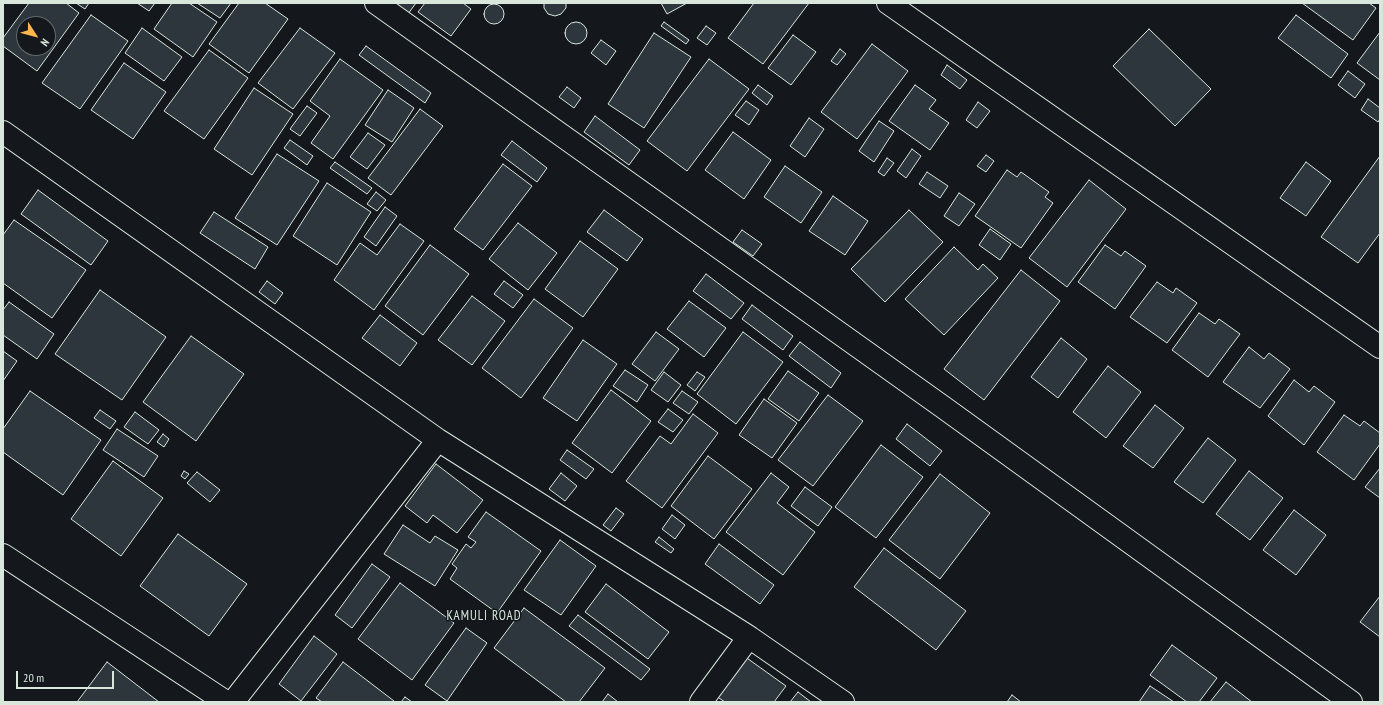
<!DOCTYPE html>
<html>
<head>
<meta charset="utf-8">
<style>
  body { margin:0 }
  #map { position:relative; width:1383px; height:705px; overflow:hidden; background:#14181c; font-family:"PT Sans Narrow",sans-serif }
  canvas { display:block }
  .frame { position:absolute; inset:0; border:4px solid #d8e6dc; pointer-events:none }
  .north { position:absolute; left:16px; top:16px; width:40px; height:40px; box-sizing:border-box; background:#14181c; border:1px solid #626a69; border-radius:50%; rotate:126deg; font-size:11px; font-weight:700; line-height:16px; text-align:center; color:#d8e6dc }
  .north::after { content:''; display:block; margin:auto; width:14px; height:18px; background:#ffb74d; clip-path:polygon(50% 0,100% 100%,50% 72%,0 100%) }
  .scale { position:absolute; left:16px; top:671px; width:98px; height:18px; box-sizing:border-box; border:2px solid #d8e6dc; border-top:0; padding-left:5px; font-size:12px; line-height:14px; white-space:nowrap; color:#d8e6dc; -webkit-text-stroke:3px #14181c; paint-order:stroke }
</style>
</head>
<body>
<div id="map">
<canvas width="1383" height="705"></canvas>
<div class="frame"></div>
<div class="north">N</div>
<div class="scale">20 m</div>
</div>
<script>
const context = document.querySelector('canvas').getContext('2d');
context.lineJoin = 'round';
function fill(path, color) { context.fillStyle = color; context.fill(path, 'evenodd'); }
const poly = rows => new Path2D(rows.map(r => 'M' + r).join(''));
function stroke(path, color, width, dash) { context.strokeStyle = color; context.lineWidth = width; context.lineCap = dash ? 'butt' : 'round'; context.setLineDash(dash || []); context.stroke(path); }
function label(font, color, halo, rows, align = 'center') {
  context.font = font + ' "PT Sans Narrow",sans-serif'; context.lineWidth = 3; context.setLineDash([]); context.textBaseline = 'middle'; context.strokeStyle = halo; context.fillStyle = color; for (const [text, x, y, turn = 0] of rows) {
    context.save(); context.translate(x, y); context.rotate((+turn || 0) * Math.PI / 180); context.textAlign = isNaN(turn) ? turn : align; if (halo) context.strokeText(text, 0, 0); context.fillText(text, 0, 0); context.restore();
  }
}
const building = poly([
  [29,3,66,3,79,13,37,71,3,46,3,38,29,3],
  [24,24,48,24,48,48,24,48,24,24],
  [76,3,89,3,85,9,76,3],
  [137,3,155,3,149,11,137,3],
  [172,3,189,3,217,22,193,57,154,29,172,3],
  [197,3,231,3,220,18,197,3],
  [239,3,265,3,288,19,249,73,209,44,239,3],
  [384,3,416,3,405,18,384,3],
  [425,3,463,3,471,9,451,36,418,12,425,3],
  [544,3,566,3,566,8,561,14,555,16,548,14,544,8,544,3],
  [661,3,687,3,667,14,661,3],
  [754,3,809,3,763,64,728,38,754,3],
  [1302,3,1369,3,1376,8,1353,40,1302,3],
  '484 14a10 10 0 1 1 20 0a10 10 0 1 1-20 0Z',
  [91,15,128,41,80,109,42,83,91,15],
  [1296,15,1348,54,1331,78,1278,38,1296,15],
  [664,22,689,40,686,44,661,26,664,22],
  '565 33a11 11 0 1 1 22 0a11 11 0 1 1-22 0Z',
  [706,26,716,33,707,45,697,38,706,26],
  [142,28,182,57,164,81,125,53,142,28],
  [300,28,335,53,293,109,258,83,300,28],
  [1149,29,1211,89,1175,126,1113,66,1149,29],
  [1380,32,1380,80,1357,63,1380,32],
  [654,33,691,57,644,128,608,104,654,33],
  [793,35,816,52,791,85,768,68,793,35],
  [601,40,616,51,606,65,591,53,601,40],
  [872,44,908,71,857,139,821,112,872,44],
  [366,46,431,93,425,103,359,55,366,46],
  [840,49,846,54,837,65,831,61,840,49],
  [209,50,248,78,204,139,164,111,209,50],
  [340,59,383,90,333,159,311,143,330,116,310,101,340,59],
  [709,59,749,89,687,171,647,141,709,59],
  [124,63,166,92,133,139,91,110,124,63],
  [947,65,967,80,960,89,941,75,947,65],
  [1348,71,1365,84,1355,98,1338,85,1348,71],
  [758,85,773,96,767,105,752,93,758,85],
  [915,85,936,100,929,109,949,123,930,150,889,121,915,85],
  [567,87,581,98,574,108,559,97,567,87],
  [254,88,293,114,252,175,214,149,254,88],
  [388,90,414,108,392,142,365,125,388,90],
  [1368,99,1380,108,1380,119,1378,122,1361,110,1368,99],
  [746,101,759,110,749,125,735,115,746,101],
  [978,102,990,111,977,128,966,120,978,102],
  [307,106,317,113,300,136,290,129,307,106],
  [420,109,443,126,391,195,368,178,420,109],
  [595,116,640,150,629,165,584,132,595,116],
  [809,118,824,129,805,157,790,146,809,118],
  [879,121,894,131,874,162,859,151,879,121],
  [733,132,771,160,744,199,705,170,733,132],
  [368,133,385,145,367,169,350,157,368,133],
  [290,140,313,156,307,165,284,148,290,140],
  [512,141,547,168,537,182,501,155,512,141],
  [912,149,921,156,906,178,897,171,912,149],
  [277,154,319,181,277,245,235,218,277,154],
  [986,155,994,161,986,172,977,166,986,155],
  [1380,156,1380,233,1358,263,1321,237,1380,156],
  [887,158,894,163,884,176,878,172,887,158],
  [335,162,372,188,367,194,330,168,335,162],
  [1306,162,1331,181,1306,216,1280,198,1306,162],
  [503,164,532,186,483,250,454,229,503,164],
  [785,166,822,192,801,223,764,197,785,166],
  [1007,170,1017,177,1021,172,1049,192,1045,197,1053,203,1021,248,975,216,1007,170],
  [927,172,948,186,940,198,919,184,927,172],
  [1089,180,1126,209,1067,287,1029,258,1089,180],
  [327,183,371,212,337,265,293,236,327,183],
  [38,190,108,241,91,265,21,214,38,190],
  [376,192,386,200,377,211,367,204,376,192],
  [959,193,975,204,959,226,944,216,959,193],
  [833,196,868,221,845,255,809,231,833,196],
  [385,207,397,216,376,246,364,237,385,207],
  [604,210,643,239,627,261,587,232,604,210],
  [909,210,943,242,885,302,851,269,909,210],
  [214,212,268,247,255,269,200,233,214,212],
  [14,220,86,270,52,318,3,283,3,235,14,220],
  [518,223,557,253,528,290,489,259,518,223],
  [400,224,424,241,374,310,334,280,360,243,377,255,400,224],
  [990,229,1011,244,1000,260,979,245,990,229],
  [742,230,762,244,753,256,733,242,742,230],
  [580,241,618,269,583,317,545,289,580,241],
  [430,245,469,274,423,335,385,306,430,245],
  [1105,245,1121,256,1125,251,1146,266,1115,309,1078,282,1105,245],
  [954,247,978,270,983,264,998,278,944,335,905,299,954,247],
  [1021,270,1060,301,984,400,944,369,1021,270],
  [706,274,744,303,731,319,693,291,706,274],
  [267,281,283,293,275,304,259,292,267,281],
  [504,281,523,295,513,308,494,294,504,281],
  [1157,282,1173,293,1176,288,1197,303,1167,343,1130,317,1157,282],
  [100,290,166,337,122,400,55,354,100,290],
  [472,296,505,321,472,365,438,340,472,296],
  [534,299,573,328,521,398,482,368,534,299],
  [689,301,726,328,704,357,667,329,689,301],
  [9,302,54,334,37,359,3,335,3,310,9,302],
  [752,305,793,336,783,350,742,319,752,305],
  [1199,313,1215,324,1219,319,1240,334,1208,377,1172,350,1199,313],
  [380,315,417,343,400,366,362,338,380,315],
  [656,332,679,349,655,381,632,364,656,332],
  [743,332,783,362,736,424,697,394,743,332],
  [191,336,244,374,196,441,143,402,191,336],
  [1061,338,1087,359,1058,398,1031,377,1061,338],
  [583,340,617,364,577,421,543,398,583,340],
  [800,342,841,373,831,388,789,356,800,342],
  [1249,347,1264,359,1269,353,1290,369,1260,408,1223,382,1249,347],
  [3,351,17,361,3,381,3,351],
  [1108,366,1141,392,1106,438,1073,412,1108,366],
  [625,370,648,385,637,402,613,386,625,370],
  [788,371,819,393,799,421,768,399,788,371],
  [664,372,681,385,668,402,651,390,664,372],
  [697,372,705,377,695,391,687,385,697,372],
  [1294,380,1309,392,1314,386,1335,402,1304,445,1268,416,1294,380],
  [611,390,651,421,612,473,572,443,611,390],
  [30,391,101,440,63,495,3,452,3,429,30,391],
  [682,391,698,402,689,414,673,403,682,391],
  [828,395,863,421,813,486,778,460,828,395],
  [764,399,797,423,772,458,739,435,764,399],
  [1155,405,1184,428,1153,468,1123,446,1155,405],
  [668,409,683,420,673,432,658,422,668,409],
  [100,410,116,421,110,429,94,418,100,410],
  [135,412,159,430,148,444,124,427,135,412],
  [693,414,718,433,662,508,626,481,660,436,671,444,693,414],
  [1344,415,1360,426,1364,421,1380,433,1380,444,1354,480,1317,452,1344,415],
  [907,424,942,451,930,466,896,439,907,424],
  [117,429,158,456,144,477,103,450,117,429],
  [163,434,169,439,164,447,157,442,163,434],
  [1208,438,1236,460,1203,503,1174,482,1208,438],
  [881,445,923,477,876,538,835,507,881,445],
  [567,450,594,469,586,479,560,460,567,450],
  [708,456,752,489,714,539,671,506,708,456],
  [113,461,163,498,121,556,71,519,113,461],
  [436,464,483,500,457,533,433,515,427,523,405,506,436,464],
  [1380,468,1380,498,1365,487,1380,468],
  [184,471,189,474,185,479,181,476,184,471],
  [1249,471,1283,498,1250,540,1216,514,1249,471],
  [197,472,220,490,210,502,187,483,197,472],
  [561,473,577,486,565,501,549,489,561,473],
  [771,473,789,487,777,503,815,532,783,575,726,532,771,473],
  [940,474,990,513,940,579,889,540,940,474],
  [805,487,832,507,818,526,791,506,805,487],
  [616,508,624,514,611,531,603,525,616,508],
  [1294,510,1326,535,1296,575,1263,550,1294,510],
  [486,512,541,551,497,613,450,579,457,568,452,564,466,544,471,548,476,542,468,537,486,512],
  [672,515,685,525,675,539,662,529,672,515],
  [403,525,430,543,435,536,458,550,435,586,384,554,403,525],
  [178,534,247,584,209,636,140,586,178,534],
  [659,537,674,549,671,553,655,542,659,537],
  [560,540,596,566,561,615,524,590,560,540],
  [719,544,774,585,760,604,705,564,719,544],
  [884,548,966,611,936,650,854,587,884,548],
  [372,564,390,577,352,628,335,615,372,564],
  [400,583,454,623,412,680,358,639,400,583],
  [606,584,669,632,648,659,585,612,606,584],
  [1380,596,1380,637,1360,622,1380,596],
  [524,608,605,668,579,702,566,702,494,648,524,608],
  [578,615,650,669,641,680,569,626,578,615],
  [466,628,487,643,447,701,425,685,466,628],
  [314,636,337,654,301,701,279,684,314,636],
  [1172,645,1217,678,1199,702,1187,702,1150,675,1172,645],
  [744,656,786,686,774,702,725,702,716,696,744,656],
  [107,662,159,702,77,702,107,662],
  [343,662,394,701,393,702,322,702,316,698,343,662],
  [1226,682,1252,702,1210,702,1226,682],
  [1150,686,1174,702,1139,702,1150,686],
  [798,692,811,702,790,702,798,692],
  [608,694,618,702,602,702,608,694],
  [1012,695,1021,702,1007,702,1012,695],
  [405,697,412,702,401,702,405,697]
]);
const minor = poly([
  [376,3,943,407,1351,702],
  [888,3,1380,347],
  [3,132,438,440,749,637,843,702],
  [3,555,226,702],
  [233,702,438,440],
  [701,702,749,637]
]);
const quarterNames = [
  ["KAMULI ROAD",484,616]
];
fill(building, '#2c363c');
stroke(building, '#d8e6dc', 1);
stroke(minor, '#d8e6dc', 24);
stroke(minor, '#14181c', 22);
context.letterSpacing = '1px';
label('13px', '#d8e6dc', '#14181c', quarterNames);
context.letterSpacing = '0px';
</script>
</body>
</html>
